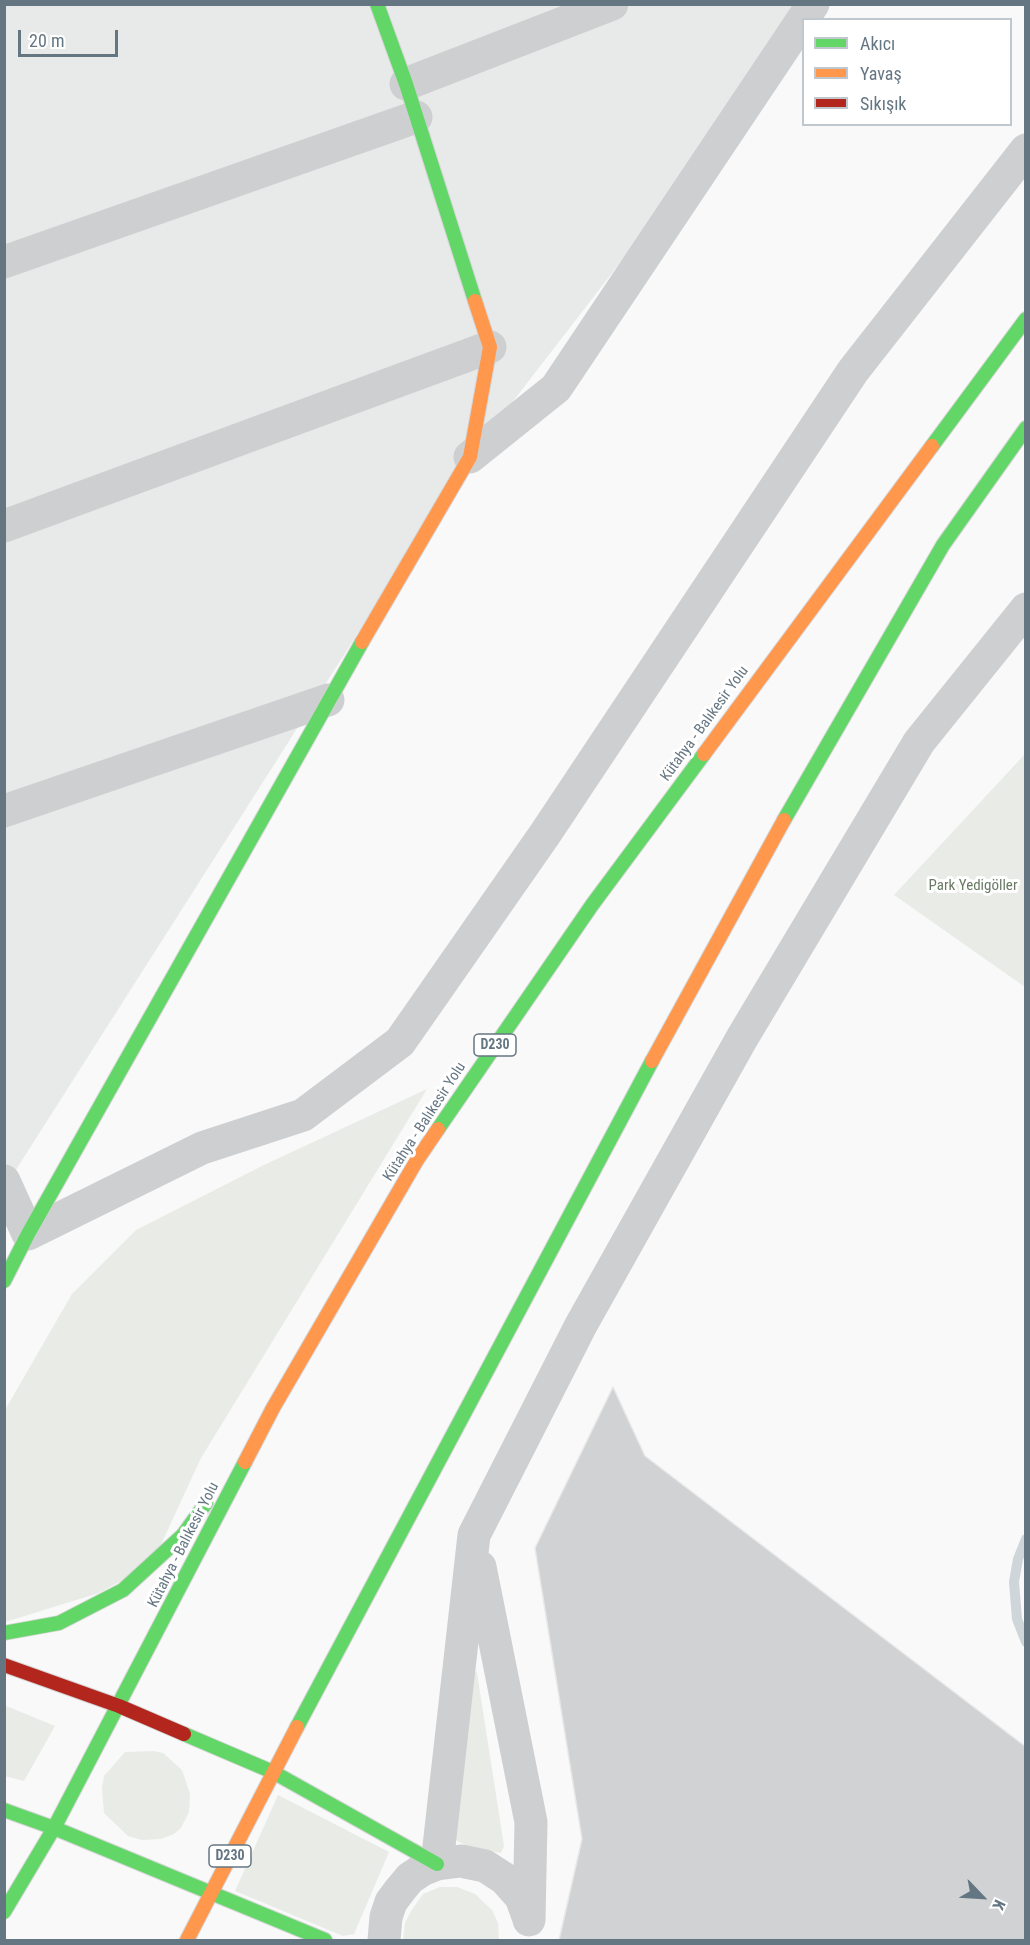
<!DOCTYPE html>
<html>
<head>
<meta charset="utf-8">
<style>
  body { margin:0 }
  #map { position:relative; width:1030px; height:1945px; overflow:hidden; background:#f9f9f9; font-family:"Roboto Condensed",sans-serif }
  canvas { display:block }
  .frame { position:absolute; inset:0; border:6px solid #657683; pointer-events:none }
  .legend { position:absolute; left:802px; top:18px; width:210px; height:108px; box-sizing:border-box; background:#fff; border:2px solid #c1c8cd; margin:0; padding:8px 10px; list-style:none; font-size:18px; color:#657683 }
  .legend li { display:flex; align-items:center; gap:12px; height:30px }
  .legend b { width:30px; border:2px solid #c1c8cd }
  .north { position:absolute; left:952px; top:1867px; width:60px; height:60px; -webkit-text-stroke:4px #fff; paint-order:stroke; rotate:115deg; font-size:16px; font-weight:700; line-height:24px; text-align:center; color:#657683 }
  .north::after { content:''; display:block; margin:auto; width:21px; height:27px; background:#657683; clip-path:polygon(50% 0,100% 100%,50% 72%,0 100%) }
  .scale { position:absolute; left:18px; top:30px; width:100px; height:27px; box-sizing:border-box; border:3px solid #657683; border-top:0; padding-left:8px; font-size:18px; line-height:21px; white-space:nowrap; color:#657683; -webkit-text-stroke:4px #fff; paint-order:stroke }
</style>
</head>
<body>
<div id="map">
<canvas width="1030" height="1945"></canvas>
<div class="frame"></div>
<ul class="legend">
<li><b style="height:8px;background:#63d668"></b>Akıcı</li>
<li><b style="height:8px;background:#ff974d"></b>Yavaş</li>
<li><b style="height:8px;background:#b3261e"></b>Sıkışık</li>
</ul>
<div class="north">K</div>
<div class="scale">20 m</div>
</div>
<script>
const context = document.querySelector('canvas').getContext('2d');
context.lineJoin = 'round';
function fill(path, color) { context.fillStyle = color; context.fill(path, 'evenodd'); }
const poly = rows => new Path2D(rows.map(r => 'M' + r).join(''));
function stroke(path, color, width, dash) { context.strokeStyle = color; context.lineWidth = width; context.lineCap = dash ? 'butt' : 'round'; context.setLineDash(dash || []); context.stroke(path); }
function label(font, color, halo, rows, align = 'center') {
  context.font = font + ' "Roboto Condensed",sans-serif'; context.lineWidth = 6; context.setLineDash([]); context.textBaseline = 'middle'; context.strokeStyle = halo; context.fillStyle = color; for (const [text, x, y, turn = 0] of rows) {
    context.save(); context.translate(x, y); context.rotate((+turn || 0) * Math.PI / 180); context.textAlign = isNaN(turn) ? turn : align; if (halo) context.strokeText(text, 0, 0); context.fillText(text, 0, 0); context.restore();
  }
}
const built = poly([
  [5,5,819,5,470,457,5,1187]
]);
const green = poly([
  [1025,754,1025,987,894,895],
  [427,1089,201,1458,152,1564,99,1593,5,1622,5,1410,72,1294,136,1230,264,1165],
  [471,1665,477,1673,504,1846,501,1853,469,1847,450,1837],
  [4,1705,55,1726,24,1781,5,1776],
  [153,1751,163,1753,182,1770,190,1794,189,1812,181,1828,174,1834,161,1839,142,1840,128,1836,104,1813,102,1788,104,1776,125,1752],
  [278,1795,389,1852,354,1934,343,1936,235,1891],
  [440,1887,457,1887,475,1894,492,1910,498,1923,499,1940,403,1940,405,1923,411,1911,423,1894]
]);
const stream = poly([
  [1026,1539,1018,1559,1014,1582,1017,1619,1026,1642]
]);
const building = poly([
  [613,1387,645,1456,1026,1747,1026,1940,559,1940,582,1839,535,1548,613,1387]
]);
const street = poly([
  [406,84,612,4],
  [4,262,416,117],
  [470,457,556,388,813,4],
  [4,526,490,347],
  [4,811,328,700],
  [4,1181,28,1234,202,1148,303,1115,400,1042,545,834,853,371,1026,150],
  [480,1567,531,1822,529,1920],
  [437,1864,474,1535,581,1325,742,1038,919,742,1026,609],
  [384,1940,386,1917,391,1902,400,1890,410,1878,422,1870,437,1864,461,1861,485,1866,505,1879,521,1897,529,1919]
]);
const fast = poly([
  [377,4,406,84,475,301],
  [932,446,1026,319],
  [784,820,943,545,1026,428],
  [438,1129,592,905,704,754],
  [4,1281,28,1234,362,642],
  [4,1633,59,1623,123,1590,183,1535,206,1503],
  [297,1727,652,1061],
  [184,1734,273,1772,437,1864],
  [4,1810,54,1828,325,1940],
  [4,1912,54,1828,245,1462]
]);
const slow = poly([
  [362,642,470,457,490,347,475,301],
  [704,754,932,446],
  [652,1061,784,820],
  [245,1462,273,1408,417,1160,438,1129],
  [187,1940,297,1727]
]);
const jam = poly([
  [4,1665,119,1706,184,1734]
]);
const shields = [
  [495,1045,42],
  [230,1856,42]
];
const shieldNames = [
  ["D230",495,1045],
  ["D230",230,1856]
];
const streetNames = [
  ["Kütahya - Balıkesir Yolu",705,724,-54],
  ["Kütahya - Balıkesir Yolu",425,1122,-57],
  ["Kütahya - Balıkesir Yolu",184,1545,-63]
];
const parkNames = [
  ["Park Yedigöller",973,886]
];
fill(built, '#e8e9e9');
fill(green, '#e8ebe6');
stroke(stream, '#ced6d9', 10);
fill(building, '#d0d2d3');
stroke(building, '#e8e8e8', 1.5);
stroke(fast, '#d5d6d7', 16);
stroke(slow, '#d5d6d7', 16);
stroke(jam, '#d5d6d7', 16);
stroke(street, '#cecfd0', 33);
stroke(fast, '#63d668', 14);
stroke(slow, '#ff974d', 14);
stroke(jam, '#b3261e', 14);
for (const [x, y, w] of shields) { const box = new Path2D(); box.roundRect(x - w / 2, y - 11, w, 22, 4.5); context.fillStyle = '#fff'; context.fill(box); stroke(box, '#657683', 1.5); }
label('bold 14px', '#657683', null, shieldNames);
label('15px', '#657683', '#fff', streetNames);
label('15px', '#687a64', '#fff', parkNames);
</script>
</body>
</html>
